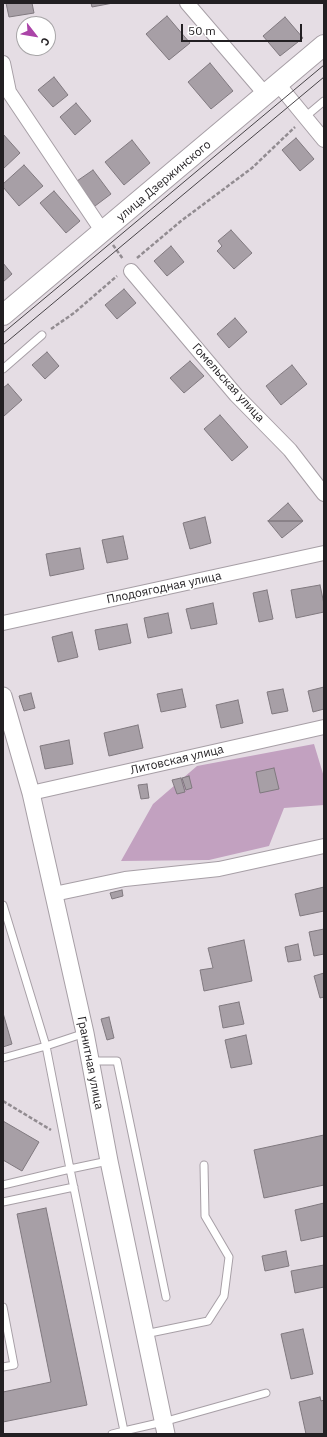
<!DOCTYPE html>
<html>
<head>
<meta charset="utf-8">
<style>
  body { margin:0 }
  #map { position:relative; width:327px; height:1437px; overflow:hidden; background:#e5dde4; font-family:"IBM Plex Sans",sans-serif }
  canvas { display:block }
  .frame { position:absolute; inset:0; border:4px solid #221f22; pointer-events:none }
  .north { position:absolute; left:16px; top:16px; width:40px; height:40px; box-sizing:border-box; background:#fff; border:1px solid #a7a5a7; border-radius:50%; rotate:121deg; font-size:11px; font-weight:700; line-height:16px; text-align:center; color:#221f22 }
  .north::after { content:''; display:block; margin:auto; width:14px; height:18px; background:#ab44a8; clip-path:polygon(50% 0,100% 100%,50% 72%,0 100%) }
  .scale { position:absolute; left:181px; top:24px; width:121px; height:18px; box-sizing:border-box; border:2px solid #221f22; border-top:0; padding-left:5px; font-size:12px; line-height:14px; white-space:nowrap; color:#221f22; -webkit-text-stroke:3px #fff; paint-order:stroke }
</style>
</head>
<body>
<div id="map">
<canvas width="327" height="1437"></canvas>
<div class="frame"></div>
<div class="north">С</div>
<div class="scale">50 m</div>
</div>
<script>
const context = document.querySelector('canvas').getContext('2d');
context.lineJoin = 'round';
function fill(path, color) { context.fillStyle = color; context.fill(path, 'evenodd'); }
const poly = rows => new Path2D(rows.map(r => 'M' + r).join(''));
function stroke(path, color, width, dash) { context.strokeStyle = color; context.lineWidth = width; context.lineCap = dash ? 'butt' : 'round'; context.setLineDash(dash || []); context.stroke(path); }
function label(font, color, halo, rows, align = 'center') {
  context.font = font + ' "IBM Plex Sans",sans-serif'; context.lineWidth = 3.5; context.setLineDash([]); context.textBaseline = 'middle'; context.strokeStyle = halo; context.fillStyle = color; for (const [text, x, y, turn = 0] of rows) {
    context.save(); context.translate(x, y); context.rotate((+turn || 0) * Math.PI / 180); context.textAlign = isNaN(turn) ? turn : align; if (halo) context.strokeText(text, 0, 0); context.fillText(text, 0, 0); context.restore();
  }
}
const green = poly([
  [314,744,324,777,324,805,284,808,269,846,209,860,121,861,153,804,197,766]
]);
const building = poly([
  [6,3,32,3,34,13,9,17,6,3],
  [91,3,113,3,92,7,91,3],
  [167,16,190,43,169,60,146,34,167,16],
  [285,17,303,38,280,56,263,36,285,17],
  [210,63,233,91,211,109,188,82,210,63],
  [54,77,68,95,53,107,38,90,54,77],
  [76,103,91,121,75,135,60,117,76,103],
  [3,134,20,153,3,169,3,134],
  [296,138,314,159,300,171,282,150,296,138],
  [132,140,150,163,124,185,105,162,132,140],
  [24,165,43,186,19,206,3,187,3,184,24,165],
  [93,170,111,194,95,206,77,181,93,170],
  [54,191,80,221,66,233,40,203,54,191],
  [231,230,252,253,234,269,217,251,222,246,218,241,231,230],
  [171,246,184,262,167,276,154,261,171,246],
  [3,263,12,274,3,282,3,263],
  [124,289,136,303,117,319,105,305,124,289],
  [235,318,247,332,229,348,217,334,235,318],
  [47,352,59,366,45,379,32,365,47,352],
  [190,361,204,376,184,393,170,378,190,361],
  [292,365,307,384,281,405,266,386,292,365],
  [8,384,22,400,4,416,3,414,3,388,8,384],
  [220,415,248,447,232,461,204,429,220,415],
  [288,503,303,521,268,521,288,503],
  [205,517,211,543,190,549,183,523,205,517],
  [268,521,303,521,282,538,268,521],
  [123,536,128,559,107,563,102,540,123,536],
  [80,548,84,569,50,576,46,554,80,548],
  [320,585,324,604,324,612,296,618,291,590,320,585],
  [267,590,273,619,259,622,253,593,267,590],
  [213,603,217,624,191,629,186,609,213,603],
  [168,613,172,633,148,638,144,618,168,613],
  [127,624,131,643,99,650,95,630,127,624],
  [72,632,78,657,58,662,52,637,72,632],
  [324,687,324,709,313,712,308,691,324,687],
  [182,689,186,707,161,712,157,694,182,689],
  [283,689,288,711,272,714,267,692,283,689],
  [31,693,35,708,24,711,19,696,31,693],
  [238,700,243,723,221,728,216,705,238,700],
  [138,725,143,748,109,756,104,733,138,725],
  [69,740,73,764,45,769,40,746,69,740],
  [274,768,279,789,260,793,256,772,274,768],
  [189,776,192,788,186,790,182,778,189,776],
  [181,778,185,792,177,794,172,780,181,778],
  [147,784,149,798,141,799,138,785,147,784],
  [324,887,324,911,300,916,295,894,324,887],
  [122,890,123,896,112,899,110,893,122,890],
  [324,929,324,954,314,956,309,932,324,929],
  [244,940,252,981,204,991,200,970,213,968,208,948,244,940],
  [298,944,301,960,288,962,285,947,298,944],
  [324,973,324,997,320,998,314,976,324,973],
  [239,1002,244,1024,223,1028,219,1006,239,1002],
  [3,1013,12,1044,3,1047,3,1013],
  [109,1017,114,1038,107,1040,101,1019,109,1017],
  [246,1035,252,1064,231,1068,225,1040,246,1035],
  [3,1121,39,1142,22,1171,3,1160,3,1121],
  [324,1135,324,1185,264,1198,254,1150,324,1135],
  [324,1203,324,1236,301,1241,295,1210,324,1203],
  [46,1208,87,1405,3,1422,3,1392,51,1382,17,1214,46,1208],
  [286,1251,289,1266,265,1271,262,1256,286,1251],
  [324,1265,324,1287,295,1293,291,1271,324,1265],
  [303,1329,313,1374,291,1379,281,1334,303,1329],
  [320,1397,321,1401,324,1400,324,1434,306,1434,299,1402,320,1397]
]);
const path = poly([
  [113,245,123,259],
  [137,258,181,221,252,168,295,127],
  [51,329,74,313,117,276],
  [3,1101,51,1130]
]);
const service = poly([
  [305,117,324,101],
  [3,369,42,335],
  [3,905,46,1046,70,1169,124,1431,112,1434],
  [3,1058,46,1046,85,1033],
  [90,1061,117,1061,166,1297],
  [3,1185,70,1169,108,1161],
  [3,1202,74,1187],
  [3,1307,14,1365,3,1367],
  [145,1334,208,1321,224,1296,229,1257,205,1216,204,1165],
  [124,1431,163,1422,266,1393]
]);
const minor = poly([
  [187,3,266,95],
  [3,63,9,92,103,232],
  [278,84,324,140],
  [131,271,236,395,290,450,324,494],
  [3,623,324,553],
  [31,793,324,727],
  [54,894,125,879,219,869,324,846]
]);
const tertiary = poly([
  [3,696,31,793,85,1033,109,1161,166,1434]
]);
const secondary = poly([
  [3,315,324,45]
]);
const tram = poly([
  [3,333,324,65],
  [3,345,324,77]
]);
const streetNames = [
  ["улица Дзержинского",164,181,-40],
  ["Гомельская улица",228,383,48],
  ["Плодоягодная улица",164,588,-12],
  ["Литовская улица",177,760,-13],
  ["Гранитная улица",90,1063,79]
];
fill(green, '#c2a1c0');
fill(building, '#a79fa6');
stroke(building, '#80797f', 1);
stroke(service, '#a79fa6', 9);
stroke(minor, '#a79fa6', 16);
stroke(tertiary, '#a79fa6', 19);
stroke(secondary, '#a79fa6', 22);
stroke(path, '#928c91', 2.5, [4, 2]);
stroke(service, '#fff', 7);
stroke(minor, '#fff', 14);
stroke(tertiary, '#fff', 17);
stroke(secondary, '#fff', 20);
stroke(tram, '#474347', 1);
label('12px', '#221f22', '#fff', streetNames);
</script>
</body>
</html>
